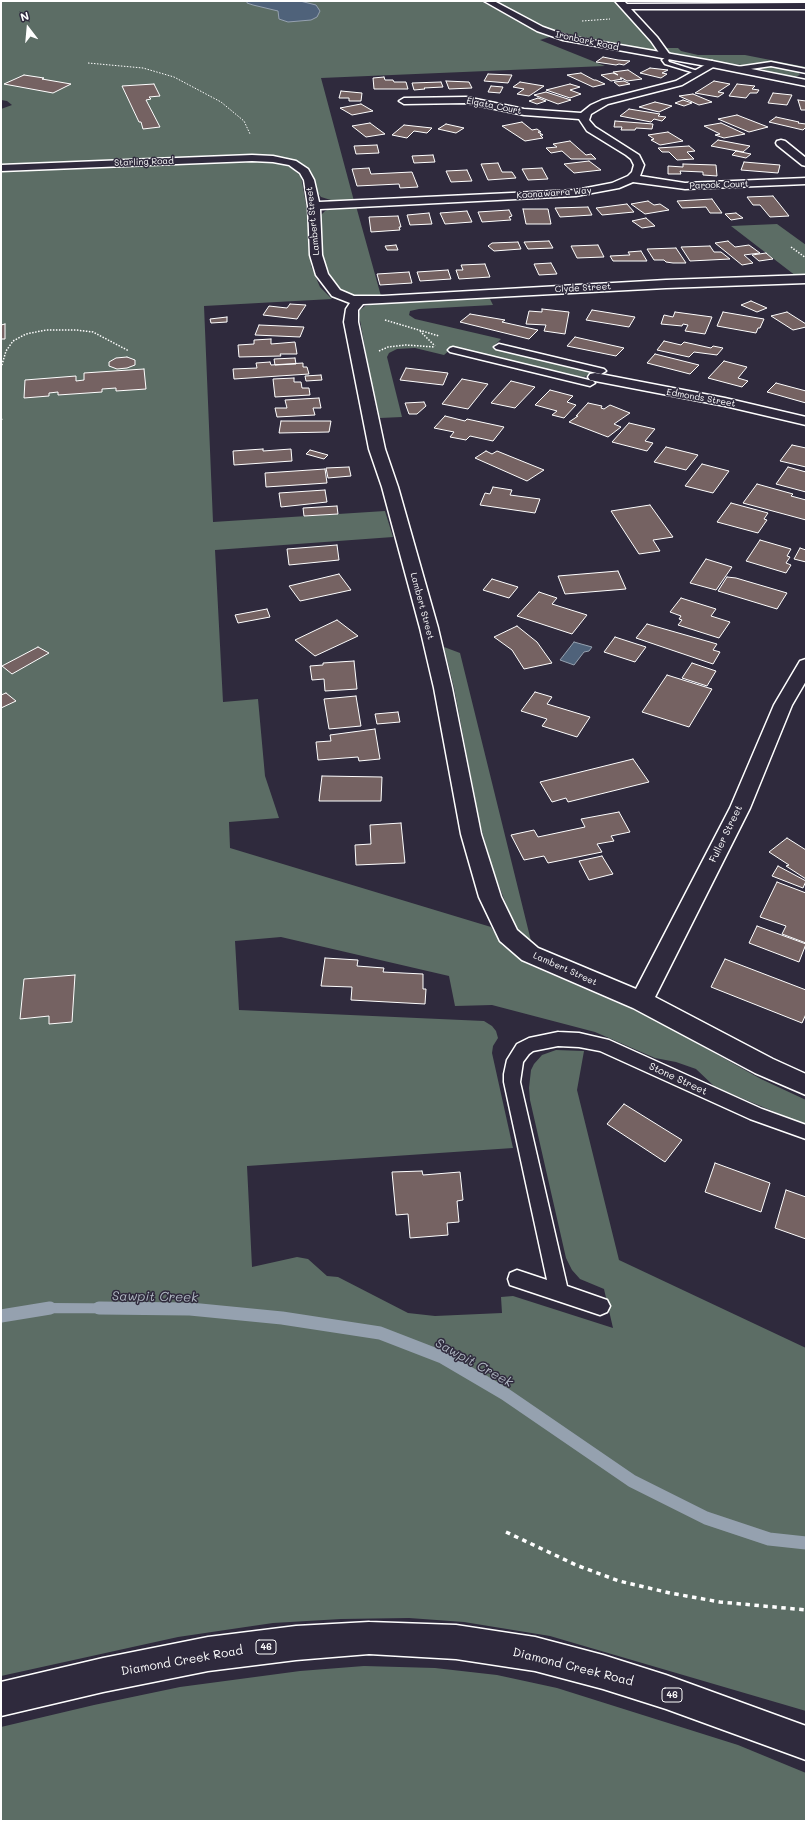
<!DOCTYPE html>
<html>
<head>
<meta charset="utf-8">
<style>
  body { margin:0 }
  #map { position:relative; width:807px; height:1822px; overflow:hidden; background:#2f2a3d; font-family:Mali,sans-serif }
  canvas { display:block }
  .frame { position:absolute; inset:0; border:2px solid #fff; pointer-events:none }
  .north { position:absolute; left:8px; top:8px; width:40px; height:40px; -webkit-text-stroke:3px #2f2a3d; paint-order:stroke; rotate:344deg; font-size:11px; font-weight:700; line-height:16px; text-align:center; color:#fff }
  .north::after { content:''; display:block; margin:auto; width:14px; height:18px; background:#fff; clip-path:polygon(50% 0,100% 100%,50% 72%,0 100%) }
</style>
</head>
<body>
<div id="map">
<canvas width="807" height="1822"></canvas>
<div class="frame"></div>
<div class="north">N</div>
</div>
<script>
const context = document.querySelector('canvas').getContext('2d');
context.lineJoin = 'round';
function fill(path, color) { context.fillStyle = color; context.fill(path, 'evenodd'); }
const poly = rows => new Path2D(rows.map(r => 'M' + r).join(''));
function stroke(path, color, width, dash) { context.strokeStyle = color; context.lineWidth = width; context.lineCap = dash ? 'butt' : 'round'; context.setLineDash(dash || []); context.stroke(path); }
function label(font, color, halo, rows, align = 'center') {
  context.font = font + ' Mali,sans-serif'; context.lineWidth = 3; context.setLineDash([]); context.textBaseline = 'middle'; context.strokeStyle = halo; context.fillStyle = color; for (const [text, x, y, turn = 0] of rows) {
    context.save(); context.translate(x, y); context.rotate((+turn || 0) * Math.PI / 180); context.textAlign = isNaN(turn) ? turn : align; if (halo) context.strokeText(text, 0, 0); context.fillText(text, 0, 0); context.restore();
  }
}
const green = poly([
  [1,1,481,1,535,30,553,36,540,40,605,66,321,78,354,201,334,201,321,197,317,192,311,172,304,165,291,159,278,156,261,156,1,166,1,109,12,105,7,101,1,100],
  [494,1,615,1,649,38,657,50,653,51,568,36,544,27],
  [665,48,678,48,681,51,698,55,745,55,806,67,806,69,775,63,741,65,723,63,676,54,669,52],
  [763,66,776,66,797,70,800,75,795,77,785,76,758,68],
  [234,160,275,162,290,167,301,176,307,210,311,266,320,287,332,299,204,306,213,522,385,511,393,537,215,550,223,702,258,699,265,776,279,818,229,822,230,848,491,927,502,945,525,963,650,1017,761,1079,806,1100,806,1125,715,1087,696,1069,676,1062,655,1058,595,1032,492,1005,455,1006,449,976,281,937,235,941,239,1010,484,1021,492,1026,496,1031,498,1038,493,1046,492,1053,513,1148,247,1166,252,1267,297,1257,308,1259,327,1276,338,1277,408,1313,435,1316,502,1313,501,1297,513,1296,613,1328,604,1289,580,1279,572,1270,566,1258,530,1100,529,1088,531,1070,534,1064,542,1055,556,1050,584,1051,577,1090,619,1260,806,1348,806,1711,550,1636,464,1622,409,1618,341,1619,273,1623,232,1629,178,1637,1,1676,1,170],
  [356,206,381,296,359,297,343,292,333,281,325,264,321,249,321,215,325,211,332,208],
  [777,224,806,245,806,276,796,276,731,226],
  [489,297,493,305,419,309,410,311,409,315,415,319,501,339,493,347,585,370,589,372,589,375,584,377,571,375,452,348,444,355,415,348,397,349,389,353,387,357,402,417,380,418,369,370,359,315,360,310,365,306,376,304],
  [444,647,460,653,532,945,521,936,514,925,493,870,480,824,454,688],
  [364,1666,435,1668,497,1675,557,1688,738,1745,806,1773,806,1821,1,1821,1,1727,94,1705,180,1687,300,1671]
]);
const water = poly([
  [247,1,300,1,316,5,320,11,317,17,311,20,288,22,279,19,278,11,253,5,247,3,247,1],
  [574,642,592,647,589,651,584,652,574,665,560,660,574,642]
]);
const streamFar1 = poly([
  [43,1309,52,1308,194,1309]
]);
const stream = poly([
  [99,1308,190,1309,282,1318,380,1333,442,1357,505,1394,632,1481,706,1518,769,1539,806,1543],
  [1,1316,50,1308]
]);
const building = poly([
  [603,57,618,60,630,61,624,65,619,64,616,65,596,62,603,57],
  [650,68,668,70,662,73,667,74,661,78,640,73,650,68],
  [628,70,642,79,627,81,622,78,620,78,622,79,611,81,601,75,613,73,618,75,613,72,628,70],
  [581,73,594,80,596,80,605,84,593,87,567,75,581,73],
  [488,74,512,75,508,83,484,81,488,74],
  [24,75,44,78,42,79,71,84,53,93,4,84,24,75],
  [384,77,385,80,393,80,394,82,406,82,408,89,374,89,373,78,384,77],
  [446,81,469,82,472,88,449,89,446,81],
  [624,81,630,84,619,86,614,82,624,81],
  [714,81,730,84,718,92,724,93,718,97,695,93,714,81],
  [441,82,443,87,424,88,425,89,414,90,412,83,441,82],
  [520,82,544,86,529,96,517,94,524,89,513,87,520,82],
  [154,84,160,96,149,97,151,99,146,100,160,127,143,129,141,122,139,122,122,86,154,84],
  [570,84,580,87,570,90,581,94,570,98,546,90,570,84],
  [737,84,755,86,752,89,759,90,757,93,750,93,746,98,729,96,737,84],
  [491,86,503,87,500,93,488,92,491,86],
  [341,91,362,93,361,101,349,101,349,98,339,98,341,91],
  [546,92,571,100,558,104,534,95,546,92],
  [773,93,792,95,787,105,768,103,773,93],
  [693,94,712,102,699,105,679,96,693,94],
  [538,98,546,101,537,104,529,101,538,98],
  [683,100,692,103,684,106,675,103,683,100],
  [798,100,806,101,806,110,801,110,798,100],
  [655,102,672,106,659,112,639,107,655,102],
  [361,104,373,111,352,115,340,108,361,104],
  [629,109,660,114,658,116,666,117,662,121,654,119,651,122,620,116,629,109],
  [737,115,768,127,749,132,718,119,737,115],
  [776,117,799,122,798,123,806,124,806,127,803,130,769,122,776,117],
  [615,121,653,124,652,129,636,128,635,130,621,130,622,127,614,127,615,121],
  [522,122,532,130,537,129,541,132,538,132,543,135,540,135,543,138,525,141,502,126,522,122],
  [370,123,385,134,366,137,352,126,370,123],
  [721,123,745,134,724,138,715,135,720,134,704,126,721,123],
  [446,124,464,128,456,133,438,129,446,124],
  [404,125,432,128,427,133,414,131,407,138,392,135,404,125],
  [668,132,683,141,660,145,651,140,654,139,648,135,668,132],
  [718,140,750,146,743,152,711,146,718,140],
  [570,141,586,155,591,154,596,159,571,159,562,151,551,153,546,148,557,147,553,144,570,141],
  [377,145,379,153,356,154,354,146,377,145],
  [689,146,695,151,687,152,694,159,677,160,669,152,662,152,658,148,689,146],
  [736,151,751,154,746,158,732,155,736,151],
  [433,155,435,162,414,163,412,156,433,155],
  [589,161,601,170,574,173,564,164,589,161],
  [744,162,780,165,778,173,741,170,744,162],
  [498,163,502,172,512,172,516,178,488,180,481,164,498,163],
  [683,164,716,165,717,176,703,175,703,172,680,171,681,174,668,174,668,166,683,167,683,164],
  [369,168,371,174,412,172,418,187,400,188,399,184,357,186,352,169,369,168],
  [542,168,548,179,528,180,522,169,542,168],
  [467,170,472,181,451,182,446,171,467,170],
  [773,196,789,216,770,217,760,205,753,205,747,197,773,196],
  [712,199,722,213,710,213,706,207,682,208,677,201,712,199],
  [648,201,654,205,660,204,669,210,645,214,631,204,648,201],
  [627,204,634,212,602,215,596,208,627,204],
  [588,207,592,215,560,217,555,208,588,207],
  [523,209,548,209,551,224,526,224,523,209],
  [509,210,512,216,509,217,511,220,482,222,478,212,509,210],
  [467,211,472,222,445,224,440,213,467,211],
  [429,213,432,224,410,225,407,215,429,213],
  [736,213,743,218,731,220,725,214,736,213],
  [398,216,401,227,399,227,400,230,371,232,369,217,398,216],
  [646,218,655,226,642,228,632,221,646,218],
  [549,241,553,248,528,249,524,242,549,241],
  [728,241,735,247,749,245,760,253,744,255,753,263,742,265,715,243,728,241],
  [518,242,521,249,494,251,488,246,492,243,518,242],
  [396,245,398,250,387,250,385,246,396,245],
  [598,245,604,257,577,258,571,246,598,245],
  [710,246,714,252,721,252,730,259,690,261,681,247,710,246],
  [676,248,686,263,673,263,666,262,664,260,654,260,647,249,676,248],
  [641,251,647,261,613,261,610,256,630,255,628,252,641,251],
  [766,253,773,259,759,261,752,255,766,253],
  [551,263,557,274,539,275,534,264,551,263],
  [485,264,490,277,459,279,456,270,463,270,461,265,485,264],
  [448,270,451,279,420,281,417,272,448,270],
  [409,272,412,283,380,285,377,274,409,272],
  [751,301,767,308,757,312,741,305,751,301],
  [290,304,306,305,297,319,263,315,269,306,287,308,290,304],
  [542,309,569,312,565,334,544,331,546,325,526,324,529,311,542,312,542,309],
  [592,310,635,317,629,327,586,320,592,310],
  [675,312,712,317,705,334,685,331,688,325,683,324,682,326,661,324,664,315,673,317,675,312],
  [723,312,764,319,760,328,758,328,756,333,717,326,723,312],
  [787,312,806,324,806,327,793,330,771,316,787,312],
  [470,314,505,320,502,322,538,330,529,339,460,322,470,314],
  [227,317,227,322,211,323,210,319,227,317],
  [5,324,5,339,1,339,1,325,5,324],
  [259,325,304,327,300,337,255,335,259,325],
  [575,337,624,348,616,356,567,346,575,337],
  [271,339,271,344,295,342,297,354,280,354,281,356,239,357,238,345,254,344,254,340,271,339],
  [664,341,681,345,684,342,711,348,713,346,723,348,717,355,694,352,689,357,657,350,664,341],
  [655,354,699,365,690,374,647,363,655,354],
  [127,357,135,360,135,365,127,368,117,369,109,366,109,362,116,358,127,357],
  [295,358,296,364,275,365,274,359,295,358],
  [724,361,747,367,738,378,748,381,742,387,708,378,724,361],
  [270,362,271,365,303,363,303,367,307,367,309,374,234,379,233,369,257,368,256,363,270,362],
  [406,368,448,373,443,385,400,380,406,368],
  [144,369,146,389,116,391,116,388,102,389,102,392,58,395,58,392,49,393,49,396,24,398,25,380,76,376,76,381,84,380,84,373,144,369],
  [321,375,322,380,306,381,305,376,321,375],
  [294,378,294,382,301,382,302,388,309,388,310,395,275,397,273,379,294,378],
  [462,379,488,384,468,409,442,404,462,379],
  [511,381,535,387,515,408,491,403,511,381],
  [776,383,806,391,806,403,767,392,776,383],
  [550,390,573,396,567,402,576,405,564,418,552,415,557,411,535,405,550,390],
  [319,398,321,408,313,408,315,415,277,417,275,408,287,408,285,400,319,398],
  [424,402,426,406,417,414,409,414,405,403,424,402],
  [588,403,602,406,601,408,604,409,610,405,630,413,614,424,621,427,608,437,569,422,578,416,576,416,588,403],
  [445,416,465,421,467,419,504,427,493,441,470,436,466,440,450,437,454,432,434,428,445,416],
  [281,421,331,421,329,432,279,433,281,421],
  [629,423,655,429,645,441,653,443,647,451,612,442,629,423],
  [792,445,806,448,806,467,780,461,792,445],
  [666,447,698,455,686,470,654,462,666,447],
  [263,449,263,451,291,449,292,461,234,465,233,451,263,449],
  [310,450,328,455,324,459,306,454,310,450],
  [486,451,492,454,497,451,544,470,527,481,475,458,486,451],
  [702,464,729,471,713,493,685,486,702,464],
  [349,467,351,476,328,478,326,468,349,467],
  [788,467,806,472,806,492,776,484,788,467],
  [325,469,327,483,266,487,265,473,325,469],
  [757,484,793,494,791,496,806,500,806,520,743,503,757,484],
  [493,487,512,490,510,495,540,499,535,513,480,505,485,493,490,494,493,487],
  [325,490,327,502,281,507,279,493,325,490],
  [731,503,768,513,764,519,767,520,758,533,717,522,731,503],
  [650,505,673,537,653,540,660,551,639,554,611,511,650,505],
  [337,506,338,514,304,516,303,508,337,506],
  [760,540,791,549,787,556,790,557,786,563,791,565,786,573,746,561,760,540],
  [337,545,339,560,289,565,287,549,337,545],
  [800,548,806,550,806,562,794,559,800,548],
  [706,559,732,567,716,590,690,583,706,559],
  [618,571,626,589,565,594,558,576,618,571],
  [339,574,351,590,300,601,289,586,339,574],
  [727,577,736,578,787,593,777,609,718,591,727,577],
  [492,579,518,587,509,598,483,590,492,579],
  [539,592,557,598,552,604,587,615,572,634,517,616,539,592],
  [681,598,716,609,711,616,730,622,719,638,678,625,682,620,679,619,681,616,670,612,681,598],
  [267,609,270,617,238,623,235,615,267,609],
  [337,620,358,636,315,656,295,640,337,620],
  [647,624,717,644,713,650,720,652,713,664,636,638,647,624],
  [517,626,537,642,552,663,524,669,512,650,494,637,517,626],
  [615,637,646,647,635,662,604,652,615,637],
  [38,647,49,653,12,674,2,666,38,647],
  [354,661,357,689,325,691,324,679,312,680,310,666,323,665,323,663,354,661],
  [692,663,716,671,707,686,682,678,692,663],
  [667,675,712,689,689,727,642,712,667,675],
  [535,692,552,697,547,704,590,717,577,737,542,726,547,719,521,711,535,692],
  [6,693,16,701,1,708,1,695,6,693],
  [356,696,361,726,329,729,324,699,356,696],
  [398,712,400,722,377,724,375,714,398,712],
  [375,729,380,759,359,761,358,757,318,760,316,742,331,741,330,735,375,729],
  [633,759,649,782,568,802,566,798,552,802,540,782,633,759],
  [322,776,382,777,381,801,319,801,322,776],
  [619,812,630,832,611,836,614,841,597,844,602,852,548,863,544,856,524,860,511,835,534,830,538,837,585,827,581,819,619,812],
  [401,823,405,863,356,865,355,845,371,844,370,825,401,823],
  [787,838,806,850,806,879,786,866,789,865,769,852,787,838],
  [602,856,613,874,589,880,579,861,602,856],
  [778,866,806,881,803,888,772,876,778,866],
  [777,882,806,893,806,943,782,934,786,926,760,917,777,882],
  [757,926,806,944,799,962,749,943,757,926],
  [325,958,358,960,357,966,384,968,383,972,423,974,423,989,426,989,425,1004,351,1000,352,987,321,986,325,958],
  [725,959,806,990,806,1014,802,1023,711,987,725,959],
  [75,975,72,1022,49,1024,49,1016,20,1019,24,979,75,975],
  [624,1104,682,1140,665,1162,607,1124,624,1104],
  [715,1163,770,1183,761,1212,705,1192,715,1163],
  [422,1171,423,1175,460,1172,463,1200,457,1201,459,1222,447,1223,448,1235,410,1238,408,1214,396,1215,392,1172,422,1171],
  [786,1190,806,1197,806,1239,775,1228,786,1190]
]);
const pathFar2 = poly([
  [582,21,610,19],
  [88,63,143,68,174,77,221,102,244,121,250,134]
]);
const pathFar1 = poly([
  [791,247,806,258],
  [385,320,439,336],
  [420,331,435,346],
  [379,351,388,347,406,345,435,347],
  [1,368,6,351,13,341,26,334,46,330,76,330,93,332,129,351],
  [1,419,3,420]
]);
const path = poly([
  [506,1532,576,1565,619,1581,670,1593,720,1602,806,1610]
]);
const lane = poly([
  [670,54,673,56,668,60,669,62,701,72,698,74,665,64,662,60,670,54],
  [771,62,806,69,806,73,771,66,737,71,734,69,737,67,771,62],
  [499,344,604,369,606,371,601,374,496,349,494,347,499,344],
  [453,347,593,381,595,383,590,386,450,352,448,350,450,348,453,347],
  [558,1032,579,1033,609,1040,762,1109,806,1125,806,1139,750,1119,600,1051,579,1047,558,1046,533,1051,529,1054,523,1062,520,1082,567,1286,607,1300,610,1306,607,1312,600,1315,510,1285,508,1279,510,1273,517,1270,547,1280,504,1082,504,1074,507,1060,517,1044,529,1038,558,1032]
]);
const street = poly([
  [615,1,624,1,627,4,806,3,806,9,631,9,657,37,670,55,665,58,662,57,651,41,615,1],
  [712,61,717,64,715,66,682,85,608,104,591,114,589,120,595,127,639,155,644,165,640,176,685,183,806,178,806,184,685,189,633,182,619,188,576,196,320,209,322,255,328,274,340,290,354,296,383,296,666,280,806,275,806,283,666,288,363,304,358,310,358,322,385,449,398,487,438,628,452,688,481,834,501,897,517,930,538,948,636,989,730,808,774,705,800,661,806,659,806,681,792,705,750,808,655,997,773,1059,806,1074,806,1095,755,1073,633,1008,522,960,500,941,479,897,461,834,434,688,420,628,382,487,369,449,344,322,346,309,350,303,332,296,316,275,310,255,308,206,304,180,300,173,289,165,273,162,252,161,1,171,1,165,252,155,273,156,296,161,308,169,314,180,319,202,576,190,612,183,628,176,632,172,634,165,631,159,626,155,587,131,579,119,524,115,466,103,404,104,399,101,404,98,466,97,524,109,581,113,591,105,602,100,676,81,712,61],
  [781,140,785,141,806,158,806,166,802,165,777,145,776,143,777,141,781,140],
  [595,373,725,398,806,417,806,425,725,406,590,380,588,377,590,374,595,373]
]);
const secondary = poly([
  [484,1,494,1,543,27,568,36,712,61,806,80,806,86,712,67,563,40,537,31,484,1]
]);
const primary = poly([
  [369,1622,456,1625,535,1637,603,1655,666,1675,806,1726,806,1760,666,1709,603,1689,535,1671,456,1659,369,1654,296,1660,208,1671,103,1692,1,1716,1,1682,103,1658,208,1637,296,1626,369,1622]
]);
const farStreetnames = [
  ["Ironbark Road",587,41,12],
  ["Elgata Court",494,106,11],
  ["Starling Road",144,162,-2],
  ["Parook Court",719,185,-2],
  ["Koonawarra Way",554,193,-4],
  ["Lambert Street",313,221,-96],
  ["Clyde Street",583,288,-3],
  ["Edmonds Street",701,398,10],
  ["Lambert Street",422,606,75],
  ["Lambert Street",565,969,24]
];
const shields = [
  [266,1647,20],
  [672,1695,20]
];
const shieldNames = [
  ["46",266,1647],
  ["46",672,1695]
];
const streetNames = [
  ["Fuller Street",726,834,-64],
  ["Stone Street",678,1079,25]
];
const nearStreetnames = [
  ["Diamond Creek Road",182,1661,-10],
  ["Diamond Creek Road",573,1667,14]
];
const nearWaternames = [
  ["Sawpit Creek",155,1297,1],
  ["Sawpit Creek",474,1363,29]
];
fill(green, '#5c6d65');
fill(water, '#4f627a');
stroke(water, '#95a1af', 1);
stroke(streamFar1, '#95a1af', 10);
stroke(stream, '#95a1af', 13);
fill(building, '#756262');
stroke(building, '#fff', 1);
stroke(lane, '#fff', 3);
stroke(street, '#fff', 3);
stroke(secondary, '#fff', 3);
stroke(primary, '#fff', 3);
stroke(pathFar2, '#fff', 1, [1.5, 1.5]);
stroke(pathFar1, '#fff', 1.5, [1.5, 1.5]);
stroke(path, '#fff', 3.5, [4.5, 4.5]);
fill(lane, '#2f2a3d');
fill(street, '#2f2a3d');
fill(secondary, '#2f2a3d');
fill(primary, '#2f2a3d');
label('9px', '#fff', '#2f2a3d', farStreetnames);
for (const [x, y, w] of shields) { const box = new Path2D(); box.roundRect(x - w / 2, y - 7, w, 14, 3); context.fillStyle = '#2f2a3d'; context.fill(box); stroke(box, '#fff', 1); }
label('bold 9px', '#fff', null, shieldNames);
label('10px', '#fff', '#2f2a3d', streetNames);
label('12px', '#fff', '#2f2a3d', nearStreetnames);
label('italic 13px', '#b0b8c3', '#2f2a3d', nearWaternames);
</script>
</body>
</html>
